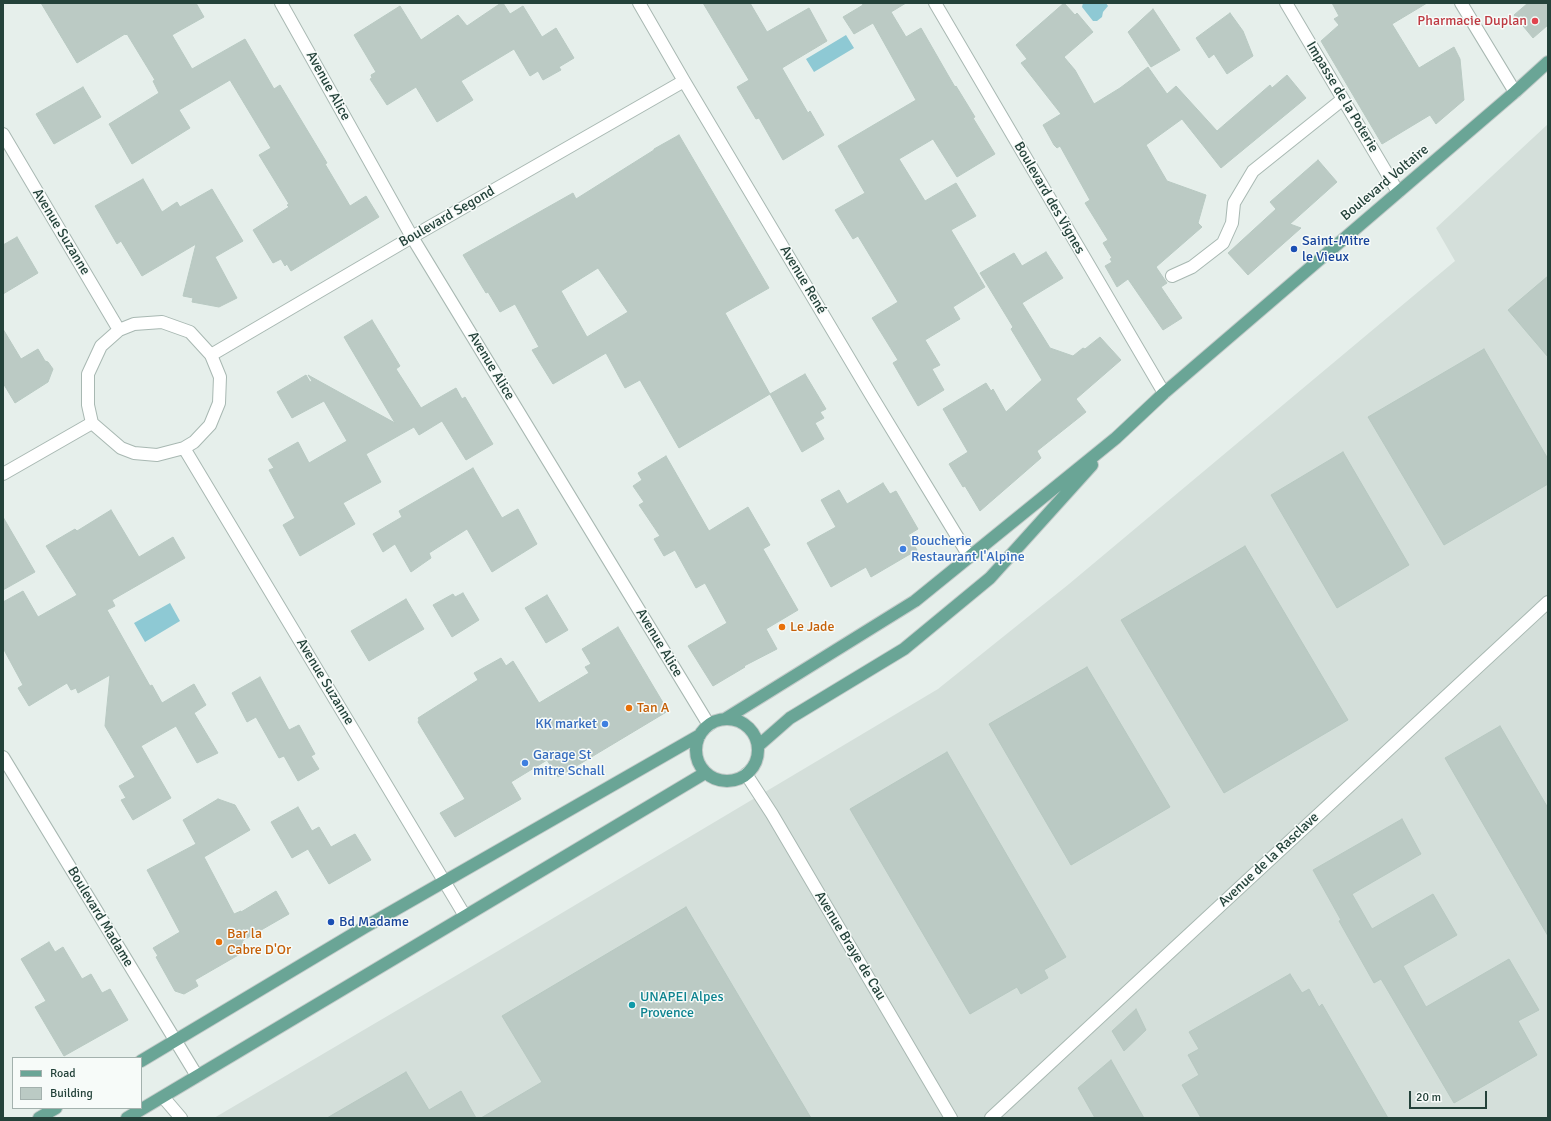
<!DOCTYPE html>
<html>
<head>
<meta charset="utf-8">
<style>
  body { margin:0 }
  #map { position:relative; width:1551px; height:1121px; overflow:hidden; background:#e6efeb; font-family:Signika,sans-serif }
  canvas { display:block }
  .frame { position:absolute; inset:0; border:4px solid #24423a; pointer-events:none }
  .legend { position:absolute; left:12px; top:1057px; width:130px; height:52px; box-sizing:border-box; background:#f7fbf9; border:1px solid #a3b1ad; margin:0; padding:5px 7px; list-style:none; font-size:12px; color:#24423a }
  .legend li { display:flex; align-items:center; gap:8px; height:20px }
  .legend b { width:20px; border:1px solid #a3b1ad }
  .scale { position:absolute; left:1409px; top:1091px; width:78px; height:18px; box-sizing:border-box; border:2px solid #24423a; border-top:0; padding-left:5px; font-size:12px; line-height:14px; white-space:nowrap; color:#24423a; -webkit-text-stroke:3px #f7fbf9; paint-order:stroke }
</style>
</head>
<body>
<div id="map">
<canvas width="1551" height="1121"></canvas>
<div class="frame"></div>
<ul class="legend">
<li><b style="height:5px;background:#6aa596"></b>Road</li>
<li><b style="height:11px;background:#bbcac4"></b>Building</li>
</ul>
<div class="scale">20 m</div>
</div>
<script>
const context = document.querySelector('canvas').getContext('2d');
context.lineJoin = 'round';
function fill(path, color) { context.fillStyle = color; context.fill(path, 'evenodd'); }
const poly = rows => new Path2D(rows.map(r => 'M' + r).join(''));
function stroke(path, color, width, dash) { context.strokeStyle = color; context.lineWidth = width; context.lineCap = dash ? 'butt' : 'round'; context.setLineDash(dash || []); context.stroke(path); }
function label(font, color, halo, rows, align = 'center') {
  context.font = font + ' Signika,sans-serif'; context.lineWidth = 3; context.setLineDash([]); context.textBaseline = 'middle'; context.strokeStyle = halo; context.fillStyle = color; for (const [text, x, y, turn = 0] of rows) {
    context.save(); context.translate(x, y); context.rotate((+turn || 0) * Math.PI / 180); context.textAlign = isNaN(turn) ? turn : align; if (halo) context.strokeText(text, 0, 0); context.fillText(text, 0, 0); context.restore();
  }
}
const built = poly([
  [1548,124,1548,1118,214,1118,498,951,938,689,1069,584,1455,261,1436,228]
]);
const water = poly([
  [1083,3,1106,3,1108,6,1103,12,1102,17,1097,21,1093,21,1082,7],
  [846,35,854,48,814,72,806,59],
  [170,603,180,621,145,642,134,623]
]);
const building = poly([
  [41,3,196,3,204,17,172,35,192,69,245,39,274,89,280,85,327,163,325,164,350,206,366,196,379,217,291,271,287,264,285,266,281,259,273,263,253,230,289,207,287,205,289,204,259,155,271,148,230,80,179,110,190,128,132,164,109,124,159,93,153,81,155,80,127,34,126,35,125,34,77,63,41,3],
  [501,3,503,3,510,14,523,6,542,37,556,28,574,58,559,67,561,70,543,80,538,71,530,76,514,49,461,81,473,100,437,122,416,87,387,105,370,79,372,78,371,75,376,72,354,35,400,6,421,40,458,15,467,26,501,3],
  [703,3,750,3,767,32,809,8,827,41,782,68,808,113,810,111,824,135,783,160,759,118,756,119,737,87,749,80,703,3],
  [862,3,906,3,891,12,906,37,921,28,948,75,955,87,956,86,975,117,973,118,995,154,957,177,933,139,899,159,925,201,956,183,976,216,951,230,985,287,953,307,960,319,925,340,940,365,932,369,944,390,918,406,893,363,898,360,872,318,898,302,858,236,853,239,835,210,865,193,838,146,916,100,873,23,854,34,843,17,863,5,862,3],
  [1064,3,1075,15,1077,13,1093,32,1064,57,1075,70,1094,104,1120,88,1148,67,1167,94,1176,86,1217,131,1270,85,1272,88,1287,75,1306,98,1221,168,1182,119,1146,145,1167,181,1206,195,1198,223,1202,227,1156,267,1167,283,1161,287,1182,318,1163,330,1128,279,1117,287,1105,266,1112,262,1110,259,1112,258,1103,243,1108,240,1085,203,1090,200,1060,146,1057,148,1054,145,1043,125,1061,114,1021,63,1027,59,1016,45,1064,3],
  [1332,3,1427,3,1392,24,1419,68,1454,47,1460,59,1464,100,1436,124,1430,115,1382,144,1321,41,1339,25,1334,19,1339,16,1332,3],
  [1528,3,1548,3,1548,25,1533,38,1514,15,1528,3],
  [1153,9,1180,50,1151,67,1128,32,1153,9],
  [1230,13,1243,31,1253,56,1227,74,1214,54,1209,58,1196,38,1230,13],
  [83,87,101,117,54,144,36,114,83,87],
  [679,135,769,288,725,313,770,394,679,448,640,380,625,388,606,353,553,384,532,350,539,347,515,304,500,312,488,292,486,293,463,255,573,193,576,199,654,150,654,149,679,135],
  [598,268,628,312,587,337,561,291,598,268],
  [1318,160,1337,182,1290,224,1301,228,1248,275,1228,253,1276,209,1270,202,1318,160],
  [143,179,162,212,177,202,180,207,212,189,243,241,215,257,237,298,219,307,192,302,193,298,183,296,196,244,142,276,121,241,117,244,95,206,143,179],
  [17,237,38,273,3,294,3,245,17,237],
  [1046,252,1063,278,1022,303,1050,348,1073,356,1083,348,1085,349,1100,337,1121,360,1076,399,1086,412,1037,451,1041,458,980,511,965,486,963,487,949,464,968,452,943,409,986,383,991,391,993,389,1006,412,1042,380,1011,329,1013,327,980,273,1014,253,1022,266,1046,252],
  [1548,276,1548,357,1508,310,1548,276],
  [372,320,400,366,396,369,421,408,456,388,462,399,465,397,493,444,466,460,442,421,419,435,414,427,366,454,381,482,343,503,355,524,300,556,283,525,295,518,269,470,274,468,268,459,298,442,309,463,347,441,324,401,292,418,277,392,306,375,310,382,312,381,308,375,395,423,344,337,372,320],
  [3,329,21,359,38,349,45,361,48,362,53,369,48,382,15,403,3,383,3,329],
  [1484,349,1548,459,1548,484,1444,545,1368,417,1484,349],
  [805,374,826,409,820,412,824,418,815,423,824,439,802,452,770,394,805,374],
  [1343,452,1409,565,1337,608,1271,495,1343,452],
  [666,456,709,531,748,507,770,545,763,549,798,610,766,629,777,649,744,666,745,667,713,686,688,646,727,623,705,583,696,588,675,550,664,556,654,539,660,536,639,505,644,502,633,486,642,480,638,473,666,456],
  [473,468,502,518,518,509,537,544,492,572,467,529,429,553,431,558,411,572,395,544,383,552,373,534,402,517,399,511,473,468],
  [883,483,890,494,896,491,918,529,908,535,917,550,871,577,866,567,831,587,807,543,836,527,821,500,839,490,847,504,883,483],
  [111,510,139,557,173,537,185,558,112,600,115,606,107,610,150,686,152,685,162,703,194,684,206,705,194,713,218,753,197,763,176,726,141,746,171,798,133,820,121,800,126,798,119,786,135,777,105,726,110,675,78,693,76,688,71,690,67,683,29,706,18,688,23,685,3,648,3,602,23,591,38,617,77,595,46,546,75,529,77,531,111,510],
  [3,517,35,572,3,590,3,517],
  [1245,546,1348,720,1224,793,1121,620,1245,546],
  [463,593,479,620,452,637,433,605,453,594,455,597,463,593],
  [547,595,568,630,546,643,525,608,547,595],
  [406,599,424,629,369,661,351,631,406,599],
  [618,627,668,711,558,777,547,760,511,782,521,799,455,837,440,813,465,799,418,722,419,720,418,718,478,680,474,673,501,658,506,666,513,661,539,703,589,673,585,667,591,664,582,649,618,627],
  [1087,667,1170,807,1071,865,989,724,1087,667],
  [260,677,289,730,299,725,315,754,311,756,319,769,298,781,284,756,279,758,256,717,247,722,232,693,260,677],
  [1500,726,1548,808,1548,936,1445,758,1500,726],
  [947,752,1066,957,1044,970,1048,978,1021,994,1017,987,970,1014,850,809,947,752],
  [218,799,235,805,250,830,204,857,234,914,241,911,241,912,276,891,289,914,242,941,247,950,195,980,198,986,184,994,175,991,156,957,158,956,153,948,180,932,147,870,196,844,183,820,218,799],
  [298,807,312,831,319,827,331,847,355,834,371,860,329,884,308,849,292,858,271,822,298,807],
  [1402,819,1421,854,1352,894,1372,929,1433,894,1457,935,1403,966,1426,1007,1509,959,1539,1010,1518,1021,1537,1055,1454,1103,1381,979,1374,983,1339,921,1341,920,1313,870,1402,819],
  [686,907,811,1118,481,1118,542,1082,502,1016,686,907],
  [49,942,55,952,63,947,82,979,91,974,102,993,110,989,128,1020,64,1056,35,1007,46,1001,21,959,49,942],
  [1290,974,1302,993,1309,989,1319,1007,1322,1004,1388,1118,1201,1118,1182,1085,1199,1075,1188,1055,1199,1049,1189,1032,1290,974],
  [1136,1009,1146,1030,1124,1051,1112,1031,1136,1009],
  [1111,1060,1144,1118,1095,1118,1078,1088,1111,1060],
  [406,1072,429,1110,461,1091,476,1118,327,1118,406,1072]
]);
const minor = poly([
  [281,3,412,237,709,725],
  [639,3,684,81,871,395,969,556],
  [935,3,1164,393],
  [1286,3,1398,192],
  [1461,3,1515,92],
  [3,134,119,330],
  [1172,276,1192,267,1223,243,1232,223,1234,203,1253,171,1343,99],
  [162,322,190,332,211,355,220,377,219,403,210,425,194,442,184,448,157,455,134,453,121,448,92,423,88,405,88,374,101,346,119,330,134,324,162,322],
  [211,355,412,237,684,81],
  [184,448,465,916],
  [3,474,92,423],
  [3,757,197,1076],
  [746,774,772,814,951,1118],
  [163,1097,181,1118],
  [991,1118,1548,602]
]);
const major = poly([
  [725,719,915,601,1116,438,1164,393,1515,92,1548,62],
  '696 750a31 31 0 1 1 62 0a31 31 0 1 1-62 0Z',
  [758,746,790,718,904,649,990,578,1092,465],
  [141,1061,365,927,700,735],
  [39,1118,56,1108],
  [127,1118,705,773]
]);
const markers = [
  [1535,21,4,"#e0444e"],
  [1294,249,4,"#1a4fb4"],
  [903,549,4,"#3f7fe0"],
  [782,627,4,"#e8710a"],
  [629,708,4,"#e8710a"],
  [605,724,4,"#3f7fe0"],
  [525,763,4,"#3f7fe0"],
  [331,922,4,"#1a4fb4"],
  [219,942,4,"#e8710a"],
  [632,1005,4,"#0f9aa8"]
];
const healthNames = [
  ["Pharmacie Duplan",1527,21]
];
const streetNames = [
  ["Avenue Alice",328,86,61],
  ["Impasse de la Poterie",1342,97,59],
  ["Boulevard Voltaire",1385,183,-40],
  ["Boulevard des Vignes",1049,198,60],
  ["Boulevard Segond",447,217,-30],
  ["Avenue Suzanne",61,232,59],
  ["Avenue René",803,280,59],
  ["Avenue Alice",491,366,59],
  ["Avenue Alice",659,643,59],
  ["Avenue Suzanne",325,682,59],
  ["Avenue de la Rasclave",1269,860,-43],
  ["Boulevard Madame",100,917,59],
  ["Avenue Braye de Cau",850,946,59]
];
const transitNames = [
  ["Saint-Mitre",1302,241],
  ["le Vieux",1302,257],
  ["Bd Madame",339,922]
];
const shopNames = [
  ["Boucherie",911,541],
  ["Restaurant l'Alpine",911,557],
  ["KK market",597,724,"right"],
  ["Garage St",533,755],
  ["mitre Schall",533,771]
];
const foodNames = [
  ["Le Jade",790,627],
  ["Tan A",637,708],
  ["Bar la",227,934],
  ["Cabre D'Or",227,950]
];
const cultureNames = [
  ["UNAPEI Alpes",640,997],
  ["Provence",640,1013]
];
fill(built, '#d4dfda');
fill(water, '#8ec9d4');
fill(building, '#bbcac4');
stroke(building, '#b8c9c2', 1);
stroke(minor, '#a8b8b2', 14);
stroke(major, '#c2cac8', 14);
stroke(minor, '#fff', 12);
stroke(major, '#6aa596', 12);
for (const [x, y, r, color] of markers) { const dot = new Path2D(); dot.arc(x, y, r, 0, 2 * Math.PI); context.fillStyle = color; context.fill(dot); stroke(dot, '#f7fbf9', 1.5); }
label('14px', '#be3a42', '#f7fbf9', healthNames, 'right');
label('14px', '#24423a', '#f7fbf9', streetNames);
label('14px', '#164399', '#f7fbf9', transitNames, 'left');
label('14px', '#366cbe', '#f7fbf9', shopNames, 'left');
label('14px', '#c56008', '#f7fbf9', foodNames, 'left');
label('14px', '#0d838f', '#f7fbf9', cultureNames, 'left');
</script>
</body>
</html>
